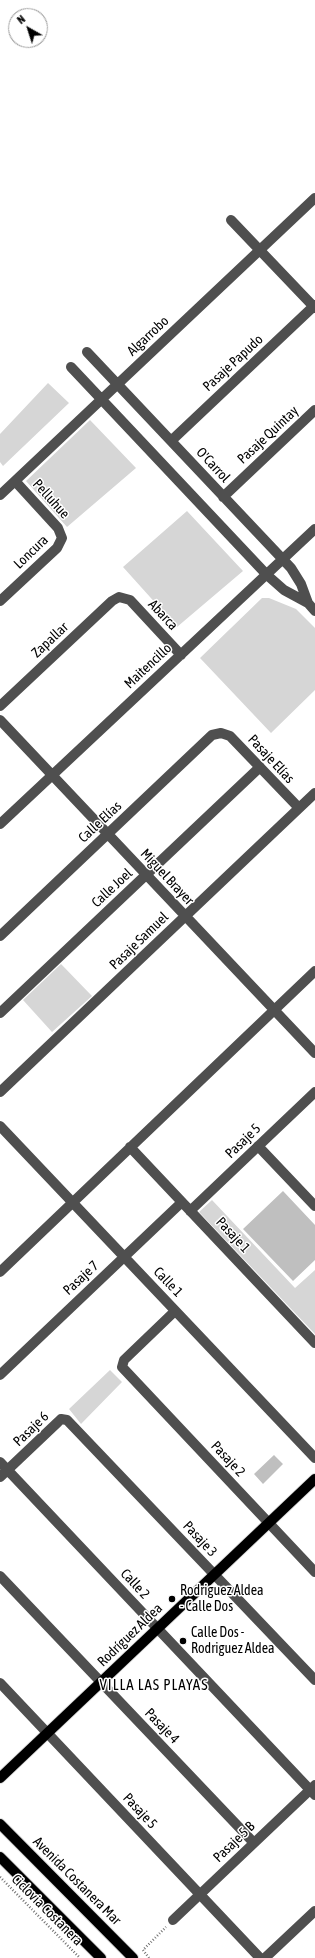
<!DOCTYPE html>
<html>
<head>
<meta charset="utf-8">
<style>
  body { margin:0 }
  #map { position:relative; width:315px; height:1958px; overflow:hidden; background:#fff; font-family:"Asap Condensed",sans-serif }
  canvas { display:block }
  .north { position:absolute; left:8px; top:8px; width:40px; height:40px; box-sizing:border-box; background:#fff; border:1px solid #999; border-radius:50%; rotate:321deg; font-size:11px; font-weight:700; line-height:16px; text-align:center; color:#000 }
  .north::after { content:''; display:block; margin:auto; width:14px; height:18px; background:#000; clip-path:polygon(50% 0,100% 100%,50% 72%,0 100%) }
</style>
</head>
<body>
<div id="map">
<canvas width="315" height="1958"></canvas>
<div class="north">N</div>
</div>
<script>
const context = document.querySelector('canvas').getContext('2d');
context.lineJoin = 'round';
function fill(path, color) { context.fillStyle = color; context.fill(path, 'evenodd'); }
const poly = rows => new Path2D(rows.map(r => 'M' + r).join(''));
function stroke(path, color, width, dash) { context.strokeStyle = color; context.lineWidth = width; context.lineCap = dash ? 'butt' : 'round'; context.setLineDash(dash || []); context.stroke(path); }
function label(font, color, halo, rows, align = 'center') {
  context.font = font + ' "Asap Condensed",sans-serif'; context.lineWidth = 3; context.setLineDash([]); context.textBaseline = 'middle'; context.strokeStyle = halo; context.fillStyle = color; for (const [text, x, y, turn = 0] of rows) {
    context.save(); context.translate(x, y); context.rotate((+turn || 0) * Math.PI / 180); context.textAlign = isNaN(turn) ? turn : align; if (halo) context.strokeText(text, 0, 0); context.fillText(text, 0, 0); context.restore();
  }
}
const green = poly([
  [48,383,69,403,3,466,0,462,0,434],
  [90,420,136,468,67,527,26,481],
  [187,511,243,571,177,627,123,567],
  [262,598,269,598,296,609,315,628,315,690,271,733,200,658],
  [61,964,92,996,52,1032,23,1000],
  [212,1200,295,1288,315,1270,315,1334,199,1212],
  [110,1370,122,1382,81,1424,69,1409]
]);
const building = poly([
  [283,1191,315,1225,315,1260,293,1281,243,1229],
  [274,1455,283,1464,263,1484,254,1474]
]);
const path = poly([
  [0,1877,80,1958],
  [149,1958,143,1950,166,1927]
]);
const minor = poly([
  [231,220,315,308],
  [87,352,291,568,301,584,308,603],
  [71,367,267,575,284,590,308,603,315,611],
  [171,441,315,305],
  [0,495,315,198],
  [223,497,315,410],
  [0,601,57,548,62,538,58,528,15,481],
  [0,706,112,601,119,597,130,600,181,655],
  [0,720,315,1053],
  [0,824,315,529],
  [0,936,212,735,221,733,230,736,299,808],
  [0,1013,260,767],
  [0,1092,315,793],
  [0,1126,315,1458],
  [258,1146,315,1206],
  [130,1147,315,1343],
  [190,1211,315,1092],
  [0,1272,315,971],
  [175,1311,124,1360,122,1367,315,1572],
  [0,1375,182,1202],
  [0,1462,315,1795],
  [0,1477,58,1422,61,1419,67,1420,315,1680],
  [0,1576,254,1843],
  [0,1683,260,1958],
  [173,1920,315,1785],
  [265,1958,315,1911]
]);
const major = poly([
  [0,1778,315,1479],
  [0,1824,133,1958],
  [0,1857,101,1958]
]);
const markers = [
  [172,1599,4,"#000"],
  [183,1641,4,"#000"]
];
const streetNames = [
  ["Algarrobo",148,336,-43],
  ["Pasaje Papudo",233,363,-43],
  ["Pasaje Quintay",268,435,-43],
  ["O'Carrol",213,465,47],
  ["Pelluhue",51,499,48],
  ["Loncura",31,552,-44],
  ["Abarca",163,615,47],
  ["Zapallar",50,640,-43],
  ["Maitencillo",148,666,-43],
  ["Pasaje Elías",271,759,47],
  ["Calle Elías",100,822,-43],
  ["Miguel Brayer",167,877,47],
  ["Calle Joel",112,888,-43],
  ["Pasaje Samuel",139,941,-44],
  ["Pasaje 5",243,1141,-44],
  ["Pasaje 1",233,1235,47],
  ["Pasaje 7",81,1278,-43],
  ["Calle 1",168,1282,46],
  ["Pasaje 6",31,1429,-44],
  ["Pasaje 2",228,1459,47],
  ["Pasaje 3",200,1539,47],
  ["Calle 2",135,1584,47],
  ["Rodríguez Aldea",130,1635,-44],
  ["Pasaje 4",162,1726,46],
  ["Pasaje 5",140,1811,47],
  ["Pasaje 5 B",234,1842,-44],
  ["Avenida Costanera Mar",77,1881,45],
  ["Ciclovia Costanera",47,1910,45]
];
const poiNames = [
  ["Rodriguez Aldea",180,1591],
  ["- Calle Dos",180,1607],
  ["Calle Dos -",191,1633],
  ["Rodriguez Aldea",191,1649]
];
const neighbourhoodNames = [
  ["VILLA LAS PLAYAS",154,1685]
];
fill(green, '#d6d6d6');
fill(building, '#bfbfbf');
stroke(major, '#dbdbdb', 12);
stroke(path, '#717171', 2.5, [1, 2]);
stroke(minor, '#4f4f4f', 10);
stroke(major, '#000', 10);
for (const [x, y, r, color] of markers) { const dot = new Path2D(); dot.arc(x, y, r, 0, 2 * Math.PI); context.fillStyle = color; context.fill(dot); stroke(dot, '#fff', 1.5); }
label('14px', '#000', '#fff', streetNames);
label('14px', '#000', '#fff', poiNames, 'left');
context.letterSpacing = '1px';
label('15px', '#000', '#fff', neighbourhoodNames);
context.letterSpacing = '0px';
</script>
</body>
</html>
